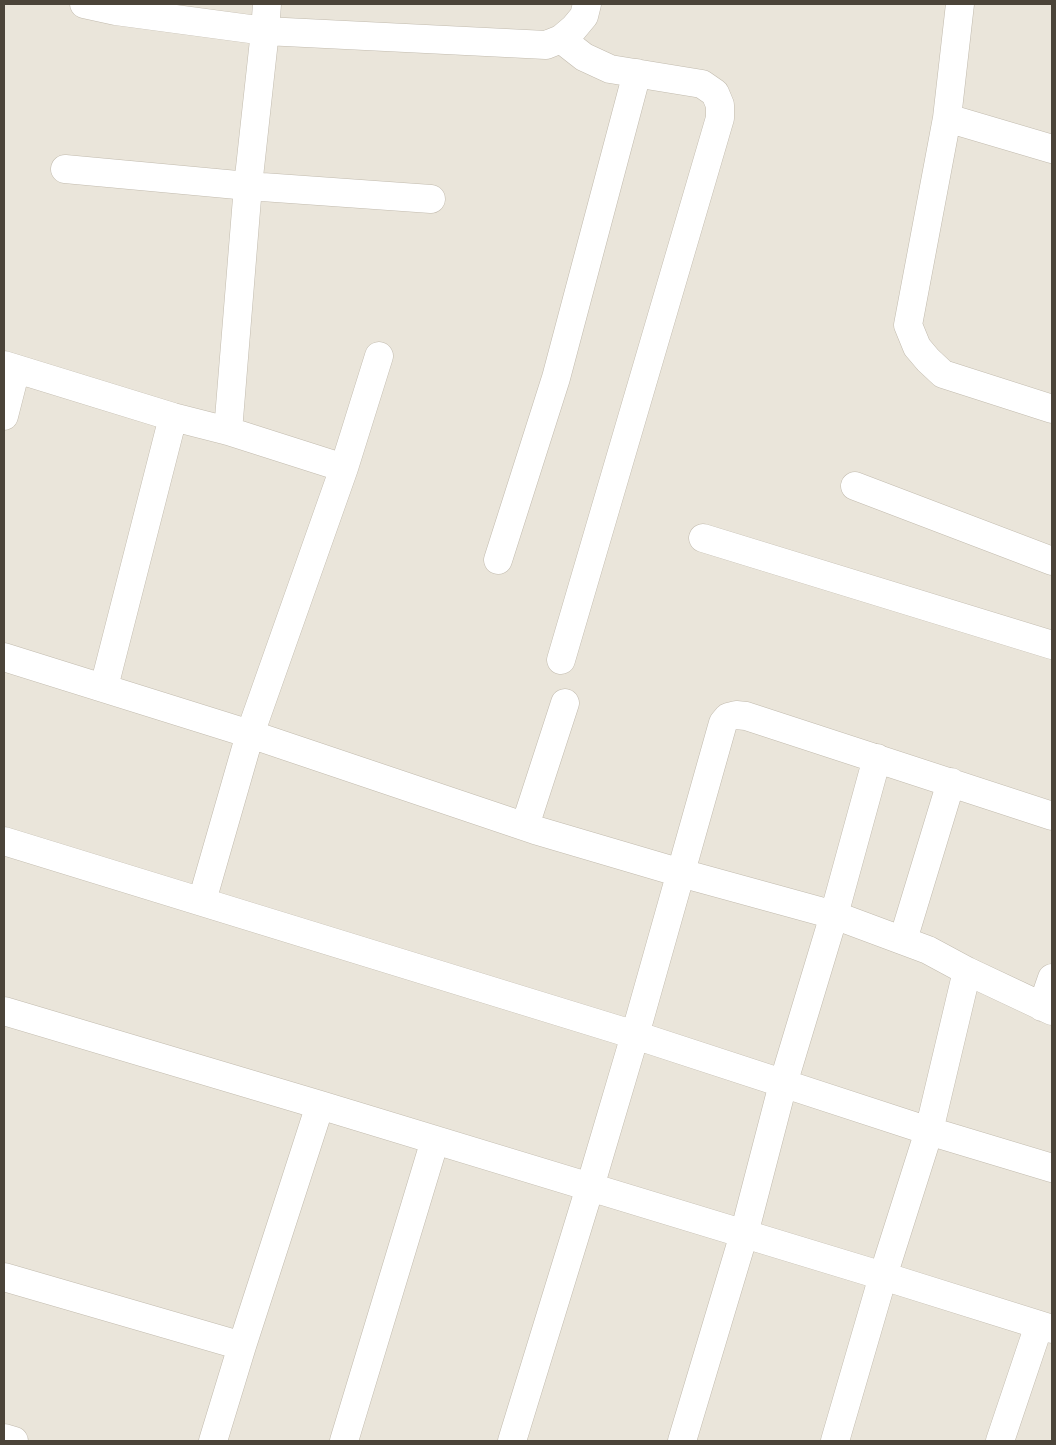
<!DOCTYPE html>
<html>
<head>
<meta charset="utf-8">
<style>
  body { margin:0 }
  #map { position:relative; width:1056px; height:1445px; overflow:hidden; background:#f6f3ec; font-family:Quicksand,sans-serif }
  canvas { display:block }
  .frame { position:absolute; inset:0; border:5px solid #4b4439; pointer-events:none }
</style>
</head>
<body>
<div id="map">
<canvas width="1056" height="1445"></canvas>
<div class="frame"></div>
</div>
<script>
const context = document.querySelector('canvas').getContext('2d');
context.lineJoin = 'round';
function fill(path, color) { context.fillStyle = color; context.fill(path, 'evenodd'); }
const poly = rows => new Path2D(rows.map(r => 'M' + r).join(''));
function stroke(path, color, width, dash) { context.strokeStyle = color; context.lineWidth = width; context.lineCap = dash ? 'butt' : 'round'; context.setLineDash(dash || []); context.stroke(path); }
const residential = poly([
  [4,4,1052,4,1052,1441,4,1441]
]);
const minor = poly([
  [84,4,116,11,265,31,546,45,561,39,574,28,584,16,587,4],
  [960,4,947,118,908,325,917,347,928,360,943,374,1052,409],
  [947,118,1052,149],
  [65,169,248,186,431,199],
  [4,365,173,417,228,431,344,468],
  [4,416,16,369],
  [228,431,248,186,265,31,267,4],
  [855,486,1052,561],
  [703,538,1052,645],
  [498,560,556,378,637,73],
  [4,657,250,734,535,830,681,873,834,915,928,950,967,971,1052,1011],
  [561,660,720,118,720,105,715,93,702,84,610,69,584,57,561,39],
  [104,687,173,417],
  [525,826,565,703],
  [4,841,635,1035,929,1131,1052,1168],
  [202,901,250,734,344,468,379,356],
  [903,940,951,782],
  [1042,1007,1052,978],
  [4,1011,320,1105,883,1276,1052,1329],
  [4,1277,242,1346],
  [4,1438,14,1441],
  [213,1441,242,1346,320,1105],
  [344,1441,435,1140],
  [512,1441,590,1187,635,1035,723,723,728,717,736,715,746,716,1052,816],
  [682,1441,744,1234,783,1084,834,915,877,758],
  [835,1441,883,1276,929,1131,967,971],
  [1000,1441,1039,1325]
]);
fill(residential, '#eae5da');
stroke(minor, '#c2bbae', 29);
stroke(minor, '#fff', 28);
</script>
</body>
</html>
